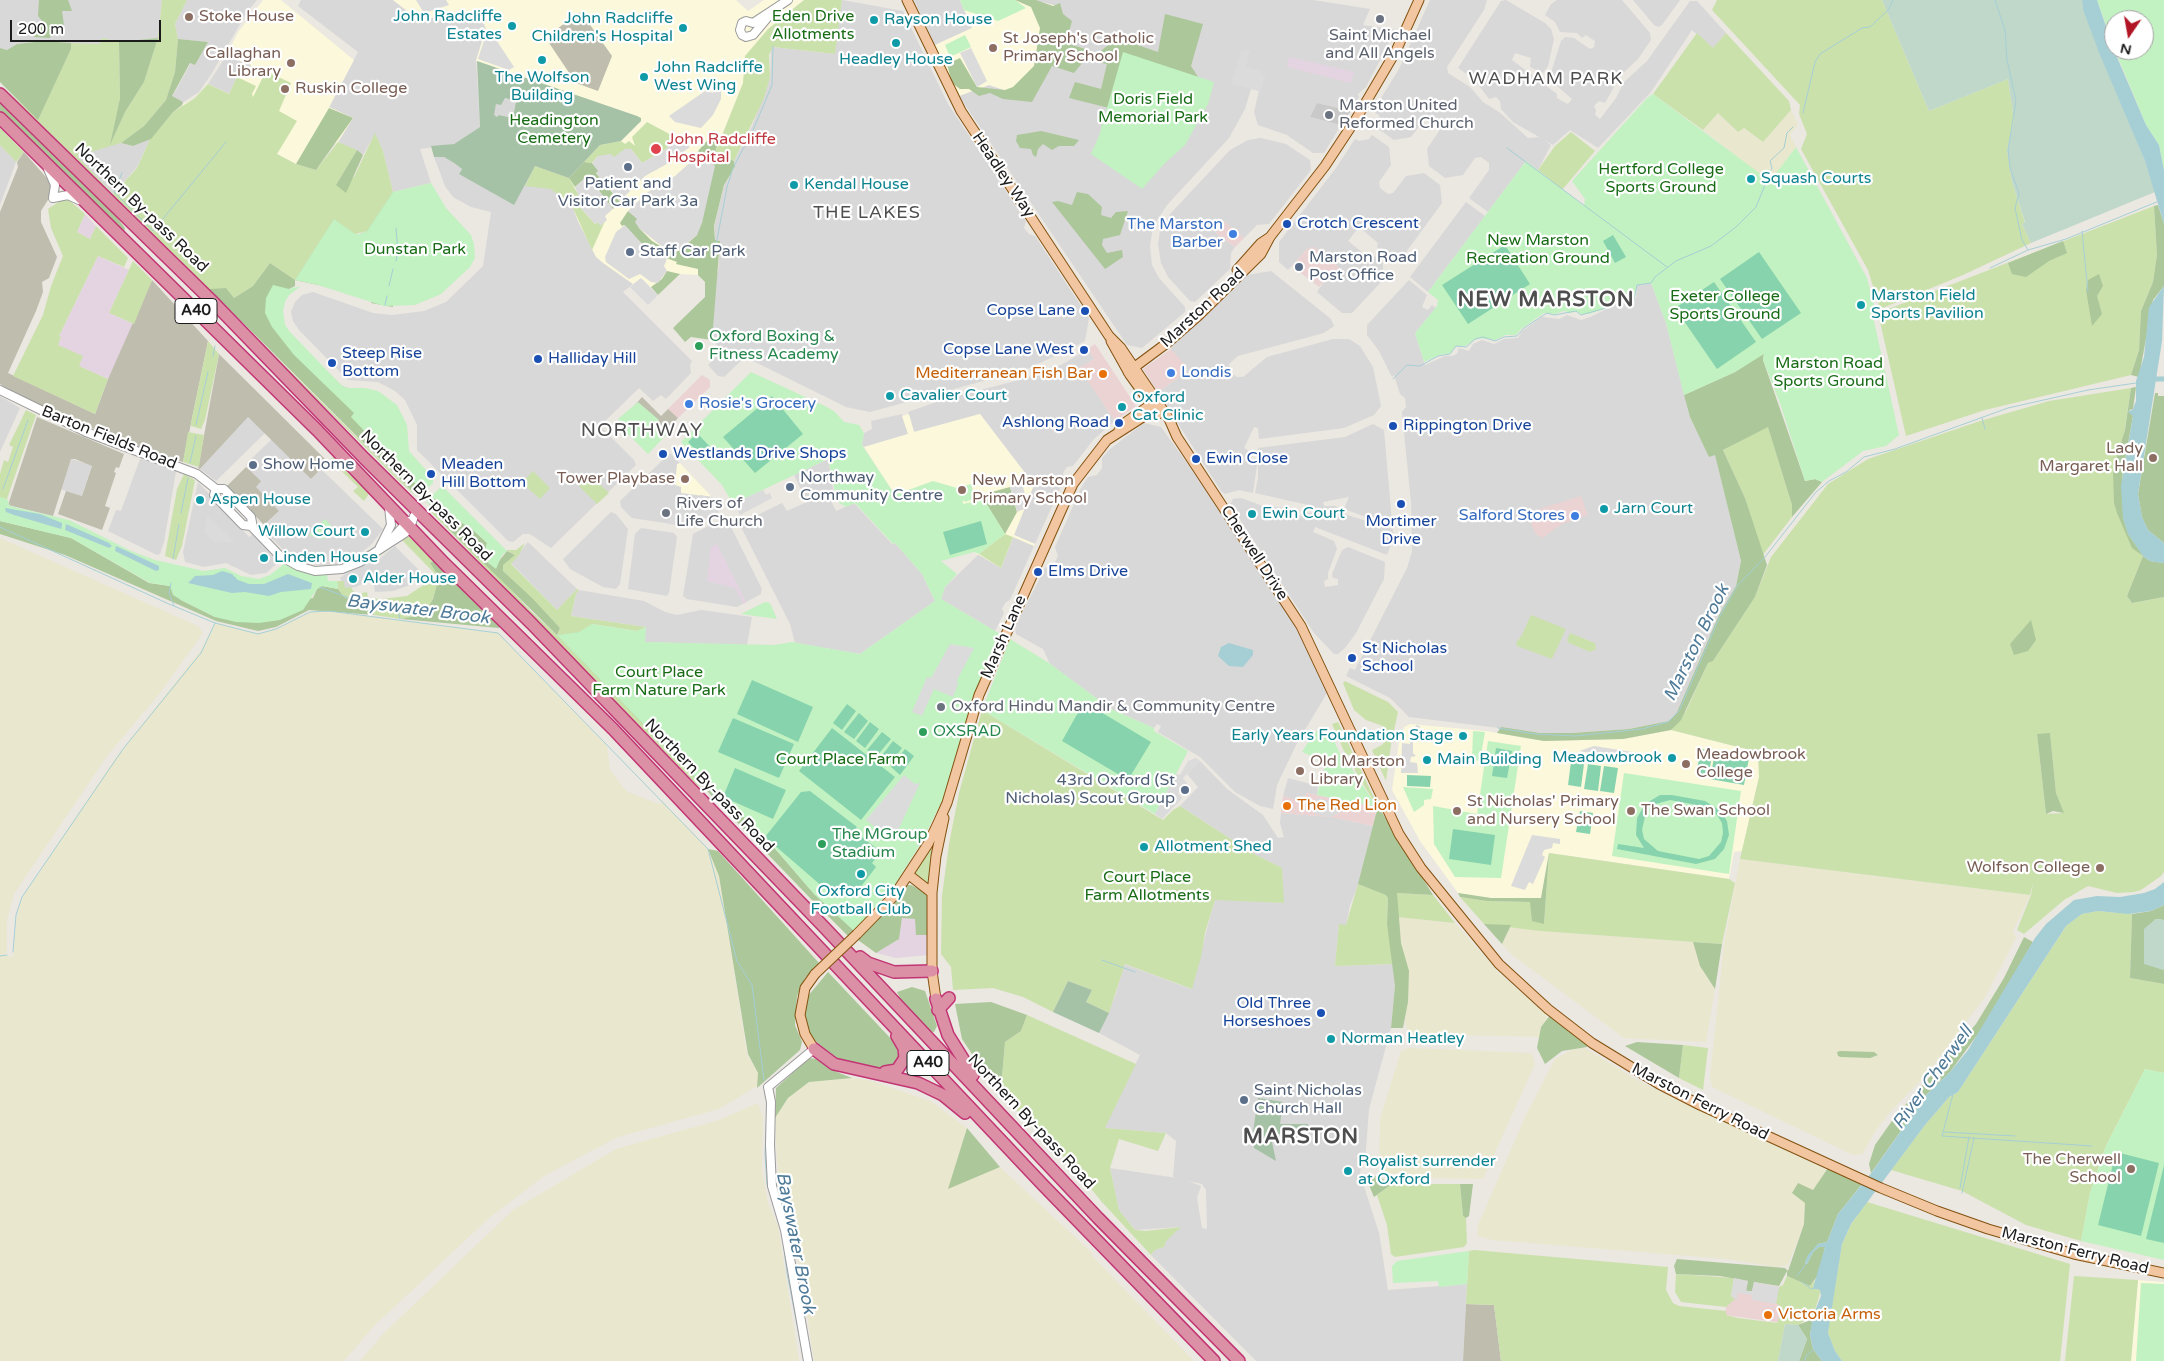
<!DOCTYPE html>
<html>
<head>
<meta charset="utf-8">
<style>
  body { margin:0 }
  #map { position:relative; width:2164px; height:1361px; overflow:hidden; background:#ebe7e1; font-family:"Varela Round",sans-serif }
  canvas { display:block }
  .north { position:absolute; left:2104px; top:10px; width:50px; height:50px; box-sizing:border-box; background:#fff; border:1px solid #a4a4a4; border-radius:50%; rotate:192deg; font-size:14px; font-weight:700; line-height:20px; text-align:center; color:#1b1b1b }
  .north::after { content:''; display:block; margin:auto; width:18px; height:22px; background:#b11424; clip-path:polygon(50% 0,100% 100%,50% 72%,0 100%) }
  .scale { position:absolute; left:10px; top:20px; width:151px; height:22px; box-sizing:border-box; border:2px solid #1b1b1b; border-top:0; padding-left:6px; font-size:15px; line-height:18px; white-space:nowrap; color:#1b1b1b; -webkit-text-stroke:4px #fff; paint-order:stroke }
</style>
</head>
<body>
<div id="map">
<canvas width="2164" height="1361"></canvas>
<div class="north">N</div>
<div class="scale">200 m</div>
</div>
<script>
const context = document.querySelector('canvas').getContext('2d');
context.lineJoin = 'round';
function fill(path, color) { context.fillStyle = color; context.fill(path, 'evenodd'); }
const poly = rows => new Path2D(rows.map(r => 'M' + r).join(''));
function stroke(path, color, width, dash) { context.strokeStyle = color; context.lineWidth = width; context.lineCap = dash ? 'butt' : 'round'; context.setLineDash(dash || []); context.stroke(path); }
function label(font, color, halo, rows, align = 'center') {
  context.font = font + ' "Varela Round",sans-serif'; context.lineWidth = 4.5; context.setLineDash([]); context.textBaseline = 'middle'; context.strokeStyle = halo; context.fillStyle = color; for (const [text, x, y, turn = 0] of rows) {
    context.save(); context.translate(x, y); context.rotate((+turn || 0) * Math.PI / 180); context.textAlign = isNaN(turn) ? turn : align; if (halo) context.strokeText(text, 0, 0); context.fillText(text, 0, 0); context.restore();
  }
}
const residential = poly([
  [0,0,162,0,158,38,122,43,102,38,101,44,94,45,44,41,17,44,7,50,0,48],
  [187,0,257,0,247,12,212,73,199,92,183,102,172,97,191,63,195,65,208,42,178,39,175,24],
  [301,0,393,0,420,21,449,13,476,17,484,24,486,29,476,60,480,127,454,144,420,149,431,183,393,192,383,151,375,134,363,155,338,142,353,118,329,108,358,52,298,6],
  [842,0,903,11,948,104,1026,221,1024,228,1029,234,1035,236,1089,318,1085,341,1078,345,1027,369,870,412,846,407,745,357,724,377,718,376,708,365,719,354,715,350,718,347,711,336,720,242,715,240,714,226,724,185,735,168,734,161,752,126,770,77,771,49,773,47,834,54],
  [914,0,960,0,972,28,935,45],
  [1033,0,1313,0,1370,9,1363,25,1396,30,1366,87,1358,94,1359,97,1351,111,1317,103,1310,117,1341,125,1324,153,1313,153,1287,135,1258,125,1254,112,1259,91,1251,89,1245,109,1229,138,1167,205,1153,226,1150,246,1152,265,1159,278,1185,307,1185,312,1142,348,1127,345,959,96,989,85,1031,99,1056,6],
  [1430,0,1487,0,1484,10,1447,67,1448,73,1470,87,1483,102,1499,112,1528,138,1540,137,1551,145,1538,170,1526,161,1488,212,1469,198,1489,170,1489,163,1481,157,1475,158,1463,175,1445,178,1429,166,1427,149,1439,131,1438,125,1430,120,1424,120,1411,137,1394,140,1377,128,1380,124,1379,115,1373,111,1399,69],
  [1506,0,1545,23,1551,29,1554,39,1548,66,1543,73,1530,67,1531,58,1515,53,1512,60,1557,94,1557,98,1562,101,1568,104,1572,99,1549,79,1561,41,1565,37,1574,38,1590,49,1594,47,1595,41,1586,35,1582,38,1577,33,1560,32,1555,22,1545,15,1551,4,1557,0,1622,0,1650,33,1651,40,1638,59,1620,76,1605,103,1599,101,1594,106,1596,111,1595,115,1600,119,1616,98,1624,82,1647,61,1690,1,1697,1,1726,33,1713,49,1692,30,1651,92,1598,148,1570,130,1553,145,1513,122,1501,109,1500,101,1496,97,1489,99,1474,79,1458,68,1501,1],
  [1633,0,1680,0,1662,25,1658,27,1654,25],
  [226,56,252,65,249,73,237,77,229,94,208,84],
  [505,98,516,101,513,118,500,115,498,118,493,115,496,104],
  [1372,135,1389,147,1391,165,1379,182,1380,188,1388,194,1393,193,1406,176,1424,173,1440,185,1442,203,1404,255,1388,257,1377,247,1378,243,1359,227,1348,241,1367,256,1372,254,1383,263,1383,280,1352,313,1342,313,1317,292,1325,280,1308,248,1288,270,1279,262,1279,242,1336,168,1355,139,1359,141,1369,139],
  [1261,138,1286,144,1310,160,1311,170,1269,224,1257,225,1244,238,1224,222,1216,233,1235,247,1231,253,1230,269,1195,302,1190,301,1168,277,1161,263,1158,244,1160,231,1171,213,1230,150,1248,140],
  [150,139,137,167,113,194,76,156,110,145,121,143,133,146],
  [0,145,16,162,0,205],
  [434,157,444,157,454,163,462,169,459,174,535,166,569,178,596,257,633,284,623,292,692,361,690,365,691,373,666,399,661,395,653,401,639,388,600,426,634,460,636,465,551,548,530,534,523,534,513,542,508,541,417,450,417,425,405,400,395,391,378,382,348,380,299,330,293,321,291,312,295,302,302,295,313,292,373,313,392,315,424,311,446,302,483,266,491,212,471,207,453,197,445,186],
  [1466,202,1485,216,1428,292,1410,277],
  [1271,271,1331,319,1334,326,1324,333,1238,356,1229,364,1231,373,1237,377,1243,377,1267,357,1333,339,1349,339,1360,346,1373,367,1381,406,1374,415,1344,428,1259,439,1258,428,1254,427,1244,448,1251,452,1252,464,1257,465,1253,493,1239,490,1225,494,1221,491,1158,392,1178,378,1171,349,1172,345,1247,275],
  [1409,280,1427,295,1422,307,1428,310,1432,305,1436,308,1415,333,1425,365,1445,356,1452,356,1457,354,1459,348,1469,351,1473,344,1482,340,1494,344,1504,339,1518,338,1522,331,1542,317,1559,319,1567,315,1581,320,1590,317,1613,306,1617,298,1636,298,1637,285,1651,283,1666,323,1690,417,1709,457,1715,454,1741,561,1736,586,1719,615,1677,712,1669,721,1629,729,1572,733,1540,733,1409,717,1390,698,1346,676,1350,668,1355,670,1407,568,1412,552,1411,502,1402,412,1406,407,1405,398,1400,394,1394,375,1392,377,1379,351,1367,335,1367,325],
  [1088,349,1094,359,1080,368,1115,421,1094,439,1073,466,1067,467,1063,473,1064,480,1035,544,1014,535,1034,484,980,414,914,432,908,412,942,400,1031,377,1061,365],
  [0,396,20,408,0,452],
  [902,414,908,434,864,447,862,445,864,433,872,429,871,421],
  [248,417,265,433,216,481,200,469],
  [1144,423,1161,427,1187,463,1293,622,1327,693,1296,745,1277,785,1273,809,1260,806,1235,792,1200,757,1158,732,1161,726,1157,724,1154,728,1111,709,1050,664,1043,649,1016,634,1015,627,1045,568,1054,564,1058,556,1055,547,1081,488,1088,477,1097,475,1102,468,1102,458,1110,449],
  [1373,424,1384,430,1392,523,1380,522,1344,509,1349,497,1323,502,1324,506,1336,506,1344,514,1393,529,1393,539,1387,555,1315,527,1313,532,1334,541,1337,549,1328,573,1328,579,1324,581,1325,587,1338,585,1338,579,1333,578,1332,574,1342,550,1348,547,1385,562,1384,579,1356,633,1345,648,1338,654,1334,654,1314,633,1230,504,1233,499,1241,498,1263,506,1287,508,1288,513,1304,516,1307,513,1312,513,1313,506,1255,493,1258,478,1258,448,1345,437],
  [272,439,311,479,321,469,383,529,371,545,358,555,338,564,316,565,288,555,262,528,279,511,255,487,246,464],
  [670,453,712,497,719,512,685,526,632,518,621,507,620,501],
  [71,459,92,465,82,496,60,489],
  [140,459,155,462,176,471,164,542,160,554,157,555,108,531,116,510,121,511],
  [828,459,834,495,829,497,836,511,854,503,892,544,895,543,922,574,935,601,860,654,795,643,790,624,740,525,743,522,782,503,787,511,807,502,794,475],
  [198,482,249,537,253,534,280,561,266,573,251,575,226,563,204,567,185,562,183,552],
  [611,512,616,514,628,529,620,584,616,589,603,587,570,569,563,559],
  [720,520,728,521,762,589,761,594,737,607,687,599,683,596,693,534],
  [641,528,674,533,677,537,669,593,667,596,628,589,635,534],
  [1013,537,1034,546,1010,600,1005,603,1002,609,1004,613,995,631,941,599,945,587,979,554,1001,567],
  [528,542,577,589,557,610,511,563],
  [395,546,423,574,410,585,393,591,375,592,373,578,356,587,344,589,340,578,349,571,379,559],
  [579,590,644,601,665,612,677,615,701,610,752,617,747,645,644,642,646,627,571,616,576,594],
  [1200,761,1227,789,1263,815,1278,838,1284,837,1280,823,1281,813,1331,817,1373,826,1360,881,1350,905,1346,926,1339,925,1335,966,1394,964,1395,986,1391,1028,1369,1109,1365,1162,1361,1167,1360,1174,1379,1233,1388,1290,1467,1284,1463,1361,1256,1361,1151,1255,1155,1250,1164,1247,1165,1241,1180,1227,1135,1230,1119,1210,1110,1168,1177,1178,1173,1177,1176,1141,1166,1133,1104,1128,1140,1055,1099,1033,1116,994,1124,964,1191,989,1215,899,1283,903,1282,868,1254,854,1180,806,1198,787,1187,774],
  [1188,1181,1202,1184,1206,1190,1207,1229,1202,1228,1197,1198,1201,1186],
  [1288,778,1318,786,1317,795,1306,793,1305,803,1283,796]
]);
const commercial = poly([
  [1225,222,1244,238,1235,247,1216,233],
  [1314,247,1339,267,1330,280,1325,280,1319,287,1292,266,1308,248],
  [1095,344,1136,406,1115,421,1079,368,1094,359,1088,349],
  [1171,349,1184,364,1182,372,1178,378,1158,392,1143,369],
  [702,375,710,380,710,387,678,418,668,409],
  [1581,496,1588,515,1562,524,1542,538,1535,533,1527,513],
  [1306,793,1377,807,1373,826,1331,817,1281,813,1283,796,1305,802],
  [1734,1278,1780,1287,1806,1320,1798,1325,1725,1315,1726,1307,1734,1299]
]);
const industrial = poly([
  [1289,57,1354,72,1351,83,1287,67],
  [85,214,96,226,90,239,77,232],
  [98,256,129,270,109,313,134,324,108,379,79,366,58,345,61,337,59,336],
  [717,544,746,602,744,604,735,588,707,581,711,547],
  [902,918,916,919,928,935,929,955,896,958,876,953,899,939]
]);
const education = poly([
  [263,0,281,0,354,60,329,107,353,118,338,142,296,164,182,105,195,98,208,84,229,94,242,71,249,73,251,65,226,56,238,32],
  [393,0,736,0,748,11,764,0,804,0,775,24,746,60,743,83,715,153,734,161,735,167,724,185,714,226,715,240,720,241,718,271,705,282,698,275,680,274,658,295,641,278,633,284,603,263,596,257,578,221,573,208,580,202,569,178,600,145,621,141,641,121,637,116,476,61,486,29,484,24,476,17,449,13,420,21],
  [960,0,1033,0,1057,6,1031,99,989,85,959,96,935,45,972,28],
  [909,414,914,432,980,414,1034,485,1014,535,1035,544,1034,546,1013,537,1001,568,974,552,895,495,864,447,908,434,902,416],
  [680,463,712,497,681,493,681,487,675,485,677,464],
  [1410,724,1486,731,1544,741,1623,739,1671,730,1758,752,1759,777,1742,851,1734,852,1729,879,1549,853,1541,899,1491,898,1458,893,1420,841,1392,790,1399,742,1404,727],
  [2138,1280,2164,1282,2164,1361,2131,1361]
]);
const religious = poly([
  [1317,103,1351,111,1341,125,1310,117]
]);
const construction = poly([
  [581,12,612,56,598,91,576,83,545,37],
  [24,152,51,183,51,195,41,211,41,222,57,257,49,278,42,282,43,292,36,311,8,373,95,414,108,379,152,280,208,341,183,462,147,451,107,435,21,396,0,384,0,212,18,167,17,162],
  [219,354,328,462,311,479,248,417,200,469,198,468],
  [642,397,661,416,668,409,678,418,663,434,634,406],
  [37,417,124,454,119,468,116,467,114,472,116,473,105,506,110,508,102,530,58,514,66,491,82,496,92,466,75,459,71,459,53,516,8,505],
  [246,467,261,481,256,487,279,511,264,525,227,486],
  [1466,1304,1494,1305,1501,1361,1463,1361]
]);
const farmland = poly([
  [1791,110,1798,124,1790,135,1796,147,1770,182,1703,130,1718,113,1737,132,1743,128,1763,142],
  [0,538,198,626,203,633,160,693,107,756,14,894,7,920,7,953,3,955,13,957,17,916,22,898,114,760,201,650,215,623,258,634,276,629,310,612,329,611,498,633,607,746,610,770,626,791,658,804,663,802,708,849,719,876,747,1054,758,1073,757,1086,719,1109,618,1137,544,1176,489,1218,374,1326,344,1361,0,1361],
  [1740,859,2030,895,2013,931,2016,938,1985,997,1925,1076,1890,1112,1874,1133,1863,1154,1853,1155,1712,1087,1710,1077,1724,944],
  [1397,917,1455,923,1500,974,1546,1014,1547,1020,1541,1027,1540,1037,1409,1034,1405,1023,1409,971,1403,956],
  [1511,925,1540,931,1693,942,1700,966,1715,989,1706,1042,1624,1038,1511,954,1502,944],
  [1409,1048,1532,1053,1535,1064,1483,1179,1390,1178,1379,1170,1380,1119,1401,1051],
  [1585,1048,1635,1079,1690,1106,1772,1142,1827,1170,1813,1191,1792,1193,1806,1203,1804,1224,1788,1265,1777,1267,1727,1259,1492,1240,1477,1236,1478,1225,1526,1115,1555,1059,1574,1049],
  [852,1078,868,1080,930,1101,967,1128,949,1188,1000,1167,1092,1253,1092,1256,1194,1361,814,1361,799,1263,781,1195,777,1160,775,1118,788,1098,809,1082],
  [758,1103,763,1118,762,1170,768,1203,778,1226,799,1361,360,1361,384,1333,513,1210,616,1149,719,1120]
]);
const grass = poly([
  [162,0,187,0,175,24,178,39,175,72,166,100,144,126,121,143,77,156,113,194,137,168,150,139,173,112,195,98,208,84,229,94,237,77,256,86,252,94,253,97,266,71,291,83,279,111,297,121,277,154,296,164,316,170,338,142,357,150,336,185,354,177,375,133,383,151,393,192,367,231,355,234,334,219,295,280,270,263,253,286,234,298,225,288,209,290,401,481,416,495,421,490,423,492,419,496,416,496,400,482,0,84,38,119,71,49,71,43,100,44,102,38,119,42,120,98,111,142,125,112,144,82,158,38],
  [804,0,842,0,835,54,773,47,769,55,770,77,764,98,734,161,715,153,743,83,745,56,768,29],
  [1717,0,1882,0,1929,111,2008,79,2014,120,2007,150,2012,182,2025,223,2022,224,2031,243,1963,275,1880,309,1868,270,1801,149,1807,134,1799,114,1800,105,1712,10],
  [1697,33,1713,48,1726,33,1789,101,1791,110,1763,142,1744,128,1738,132,1718,113,1703,130,1653,94],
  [647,122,675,137,666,149,642,163,631,149,614,158,598,156,592,163,584,162,600,145,621,141,625,144,629,141,635,146,632,137],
  [0,128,24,152,16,162,0,145],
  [1571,132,1595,151,1562,190,1538,170,1555,146],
  [535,166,569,178,578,194,580,202,578,205,595,224,598,222,601,225,605,221,592,250,573,208,551,189,525,186],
  [69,200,85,214,77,232,90,239,96,226,128,258,124,267,98,256,59,336,61,337,58,345,83,356,79,366,108,379,95,414,13,376,43,315,51,286,63,256,51,228,48,209,60,201],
  [2154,206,2157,255,2155,268,2153,282,2141,311,2139,350,2131,375,1985,410,1906,436,1878,313],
  [133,261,152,280,134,324,109,313],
  [208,341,219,354,205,420,201,429,191,426,191,423],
  [2131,388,2123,442,2143,556,2127,596,2132,603,2164,597,2164,872,2161,876,2141,890,2134,892,2117,893,2088,886,2064,900,2024,934,2017,930,2031,895,2033,883,2030,895,1740,859,1759,777,1758,752,1671,730,1686,711,1708,663,1713,661,1755,597,1771,557,1828,484,1868,459,1980,421,2049,401],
  [2037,734,2050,734,2056,793,2063,813,2046,814],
  [26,410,36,415,10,490,7,499,4,500,0,497,0,474,4,460,8,462,13,447,9,445],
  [1768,426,1792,505,1792,517,1762,556,1745,498,1723,450],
  [188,432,204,435,199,467,183,462],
  [333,457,369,494,364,501,353,491,358,487,330,460],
  [533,471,550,488,540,499,522,483],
  [184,474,195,480,182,546,176,560,165,556,177,489],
  [590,475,609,493,597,504,579,486],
  [429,503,532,612,557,635,560,628,503,571,502,565,515,555,506,550,516,550,525,543,519,555,511,564,557,610,577,589,579,590,576,594,571,616,646,627,637,631,592,624,601,659,579,632,557,635,703,786,698,786,429,510],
  [1005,534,1013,537,1001,568,979,554],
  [408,536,435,560,430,563,439,577,433,599,424,614,401,619,374,615,366,605,344,597,338,589,337,581,344,581,345,588,351,587,353,591,362,596,362,593,367,592,368,598,382,599,407,596,437,576,402,540,379,556,380,558,367,564,402,538],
  [1531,615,1566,629,1552,659,1517,646,1516,643,1522,635],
  [1570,633,1595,643,1596,649,1590,652,1569,643,1567,640],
  [1345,681,1388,702,1398,712,1393,735,1389,735,1383,726,1366,720,1354,710,1343,683],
  [982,710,1163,820,1173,810,1180,806,1254,854,1282,868,1284,903,1215,900,1205,933,1201,957,1192,989,1125,964,1109,1013,1086,1002,1092,990,1068,981,1053,1012,1023,997,993,988,953,990,951,967,941,954,942,896,949,844,959,793],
  [1338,722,1378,806,1377,807,1350,762,1354,759,1352,755,1347,755,1344,751,1332,724],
  [1388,738,1392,738,1386,781,1372,750,1382,745],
  [940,825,930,886,914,874,914,871],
  [1549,853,1729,879,1735,883,1722,944,1540,931,1484,924,1460,897,1487,901,1530,902,1544,924],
  [1358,884,1387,895,1388,898,1387,924,1394,964,1335,966,1339,924,1346,925],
  [1397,893,1433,895,1455,923,1397,917],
  [2098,911,2132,914,2130,978,2164,984,2164,1073,2145,1069,2106,1146,2090,1193,2081,1241,2026,1225,1962,1191,1891,1170,1925,1125,1949,1097,1958,1092,2066,926,2082,914],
  [1027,1015,1136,1064,1105,1128,1166,1133,1158,1151,1119,1139,1110,1168,1119,1210,1135,1230,1146,1231,1181,1227,1166,1241,1164,1247,1155,1250,1151,1255,1101,1201,1069,1161,1053,1149,992,1084,1002,1077,1005,1042,1021,1031],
  [1683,1045,1708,1048,1703,1090,1679,1078],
  [1392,1184,1460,1184,1463,1216,1466,1218,1467,1243,1464,1247,1395,1257,1391,1254,1387,1225,1377,1195],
  [1867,1202,2070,1264,2060,1361,1842,1361,1835,1351,1828,1333,1830,1316,1842,1244,1851,1224],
  [1474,1250,1668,1267,1666,1290,1673,1303,1679,1306,1726,1311,1726,1315,1738,1318,1777,1323,1783,1309,1776,1303,1779,1287,1783,1285,1787,1276,1810,1286,1816,1280,1813,1288,1821,1290,1815,1310,1817,1320,1806,1320,1798,1325,1785,1324,1778,1361,1501,1361,1494,1305,1466,1304,1469,1251],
  [1676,1274,1734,1278,1731,1296,1735,1299,1726,1307,1681,1302,1675,1292],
  [2074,1276,2138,1280,2131,1361,2065,1361]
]);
const forest = poly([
  [39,0,68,0,72,11,62,11,64,25,53,25,50,38,34,37,37,29,43,22,38,16],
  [1015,0,1036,0,1053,6,1060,3,1063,14,1072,21,1066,43,1092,51,1074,73,1052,66,1032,102,1003,99,990,93,979,96,969,89,960,89,952,83,947,64,960,58,977,87,1005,90,1013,87,1034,66,1040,28,1031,7],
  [1165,14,1203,24,1191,66,1200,80,1113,109,1069,98,1075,82,1101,89,1107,64,1093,61,1102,50,1117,38,1158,52],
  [158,38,144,82,125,112,110,145,120,98,119,42],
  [178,39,208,42,195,65,190,63,172,96,183,102,182,105,173,112,151,139,133,146,121,143,144,126,166,100,175,72],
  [44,41,71,43,71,49,38,120,0,82,0,48,7,50,17,44],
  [0,99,107,205,125,228,124,232,121,231,0,114],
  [329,108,353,118,316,170,296,164],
  [1041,131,1079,140,1074,146,1059,146,1052,150,1043,144,1038,149,1036,157,1033,155,1031,149,1020,148,1016,141,1017,135],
  [714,133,720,137,715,153,734,161,735,167,724,185,714,226,715,240,720,241,712,340,691,337,685,342,673,328,705,297,705,282,698,275,698,269,676,264,677,262,658,255,643,245,624,225,622,226,620,223,628,211,638,219,639,228,652,241,667,250,669,247,679,251,697,235,708,160,698,151],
  [357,150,363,155,346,193,336,185],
  [584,162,592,163,599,171,596,173,620,202,613,209,590,179,586,182,584,179,575,187,569,178],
  [393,192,393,307,371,303,378,288,318,285,295,280,295,286,289,289,268,314,342,386,348,388,425,486,416,495,209,289,226,288,234,298,253,286,270,263,295,280,334,219,355,234,360,234,367,231],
  [1077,192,1088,194,1102,207,1101,215,1111,218,1116,212,1128,211,1120,235,1103,239,1102,245,1107,253,1122,250,1123,257,1105,269,1052,202,1058,201,1072,205],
  [2158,205,2164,224,2164,286,2153,300,2139,377,2131,375,2139,350,2141,311,2153,282,2155,268,2157,255,2154,206],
  [2063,241,2067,253,2049,261,2026,277,2012,274,2008,263],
  [667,271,680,274,658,295,651,287,662,279],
  [2099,274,2103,286,2097,296,2102,314,2092,326,2086,290,2088,280],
  [1764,353,1763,360,1805,481,1815,479,1822,482,1792,517,1792,505,1768,427,1723,450,1745,498,1767,565,1755,597,1713,661,1708,663,1681,720,1671,730,1623,739,1544,741,1497,733,1501,727,1540,733,1572,733,1629,729,1669,721,1677,712,1719,615,1736,586,1741,561,1715,455,1709,457,1707,453,1690,417,1684,395,1735,372],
  [2136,387,2133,409,2129,410,2133,416,2122,477,2123,518,2128,534,2143,556,2150,561,2164,563,2164,597,2132,603,2127,596,2143,556,2132,548,2117,513,2114,503,2113,470,2125,430,2131,388],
  [2155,393,2158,393,2158,396,2164,396,2164,543,2148,530,2142,517,2138,494],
  [1010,487,1017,512,1005,534,981,495],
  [434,498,457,520,471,528,487,543,483,559,499,561,507,551,515,555,503,565,503,571,532,598,560,628,557,635,579,632,687,725,741,815,765,837,815,895,894,886,854,931,848,936,810,898,557,635,451,531,432,510,434,508,429,503],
  [0,521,71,538,149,583,170,586,181,600,215,617,313,598,317,589,322,586,338,589,344,597,366,605,374,615,309,610,276,627,258,631,216,621,65,555,0,534],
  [435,560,500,626,499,628,401,619,424,614,433,599,439,577,430,563],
  [2031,620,2036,640,2028,651,2014,655,2010,644],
  [2050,733,2056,793,2064,813,2053,811,2046,814,2037,734],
  [1378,806,1433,895,1397,893,1401,943,1409,971,1408,1002,1403,1028,1391,1028,1395,986,1387,924,1388,898,1386,895,1358,884],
  [708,849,718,851,819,963,805,978,797,996,795,1025,802,1042,800,1050,757,1088,758,1073,748,1054,719,876],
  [1549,853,1544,924,1532,921,1530,902,1487,901,1460,897,1458,893,1491,898,1541,898],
  [907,885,911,885,927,893,928,935,916,935,915,919,902,918,899,939,876,953,858,940],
  [2164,905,2164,920,2156,919,2144,930,2144,963,2164,970,2164,984,2130,978,2132,914,2151,911],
  [1484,924,1511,925,1502,944],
  [2024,937,2033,942,1986,1023,1950,1072,1927,1094,1871,1173,1869,1164,1875,1145,1894,1118,1976,1024,2004,978],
  [1693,942,1722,944,1715,989,1700,966],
  [828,972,895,1043,899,1056,895,1064,878,1070,834,1060,814,1042,807,1029,803,1012,808,996],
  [912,987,925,991,937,1026,934,1032,926,1031,901,1000,897,992],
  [991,1002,1027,1015,1021,1031,1005,1042,1002,1077,992,1084,962,1039,955,1004],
  [1551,1014,1589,1044,1587,1047,1562,1051,1545,1064,1537,1048,1541,1027],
  [1637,1042,1683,1045,1679,1078,1625,1046],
  [1840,1051,1874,1052,1878,1055,1870,1058,1841,1057,1838,1056,1837,1052],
  [809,1058,816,1059,837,1072,852,1078,809,1082,788,1098,775,1118,776,1088],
  [967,1128,1000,1167,948,1189],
  [1828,1168,1862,1184,1838,1214,1827,1242,1818,1244,1807,1258,1805,1263,1807,1264,1813,1252,1819,1247,1825,1247,1819,1274,1810,1286,1787,1276,1787,1271,1779,1286,1754,1282,1752,1291,1746,1291,1748,1281,1720,1276,1676,1274,1674,1266,1677,1259,1785,1268,1788,1271,1804,1224,1805,1203,1792,1193,1798,1183,1813,1190],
  [1377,1176,1392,1184,1374,1197,1366,1178],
  [1460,1184,1473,1184,1469,1216,1466,1218,1463,1216],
  [1813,1319,1810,1335,1813,1349,1822,1361,1799,1361,1807,1339,1798,1325]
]);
const wetland = poly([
  [1882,0,2082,0,2083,10,2145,161,2155,192,2031,243,2022,224,2025,222,2012,182,2007,150,2014,120,2008,79,1929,111],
  [2156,919,2164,920,2164,970,2144,964,2144,929],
  [1785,1324,1798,1325,1807,1339,1799,1361,1778,1361]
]);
const cemetery = poly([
  [477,61,637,116,641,118,641,121,621,141,600,145,569,178,535,166,514,205,459,174,462,169,454,163,444,157,434,157,431,146,454,144,480,127],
  [505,98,516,101,513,118,499,115,497,117,494,115,496,104,501,105],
  [1068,981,1092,990,1086,1002,1109,1013,1099,1033,1053,1012],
  [1258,1098,1283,1102,1280,1124,1308,1124,1308,1136,1278,1134,1276,1140,1272,1142,1276,1161,1254,1148,1253,1132]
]);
const park = poly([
  [960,0,1015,0,1026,8,998,21,964,10],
  [2097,0,2164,0,2164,170,2159,145,2146,125,2115,50,2144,50,2144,20,2114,20,2114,47],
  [965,35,971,47,950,57,945,45],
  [1123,52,1214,82,1208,104,1185,145,1164,164,1142,189,1091,154,1099,136],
  [1653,94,1770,181,1796,147,1867,278,1875,309,1872,312,1899,435,1886,446,1863,451,1822,482,1815,479,1805,481,1780,403,1763,360,1764,354,1735,372,1684,395,1666,323,1651,283,1637,285,1634,300,1617,298,1613,306,1589,314,1581,314,1576,311,1571,313,1564,311,1555,314,1544,313,1521,329,1516,335,1506,335,1495,340,1478,338,1465,346,1456,346,1451,353,1439,355,1424,362,1415,333,1437,306,1438,300,1428,292,1526,161,1584,206,1585,199,1572,181,1647,98],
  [431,183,446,208,471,235,474,244,475,258,470,267,441,294,415,305,384,306,318,285,295,280,334,219,355,234,360,234,367,231,393,192],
  [273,285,289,289,301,286,289,295,285,302,283,311,285,325,290,332,342,386,348,388,365,388,378,391,397,405,407,425,409,451,433,478,433,483,423,492,351,417,354,413,294,355,272,327,265,313,266,298],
  [751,372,827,407,835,412,844,422,859,425,864,433,862,445,895,495,933,481,957,488,971,484,974,495,971,500,965,502,963,500,963,504,972,502,975,497,981,495,1005,534,979,554,974,552,941,561,957,574,945,587,941,599,1000,634,975,692,943,799,921,843,894,886,854,931,815,895,765,837,710,787,712,780,703,786,557,635,579,632,592,624,637,631,646,627,645,642,774,645,792,642,860,654,935,601,922,574,895,543,893,544,855,503,846,507,837,501,828,459,733,504,722,485,681,442],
  [638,402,659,420,657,423,661,427,664,425,670,431,648,454,617,423,619,418],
  [442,486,507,551,502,555,496,569,483,559,487,543,471,528,457,520,435,498,429,504,426,501],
  [0,497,7,499,10,506,69,520,131,551,155,560,204,571,225,568,241,576,259,579,270,575,284,564,298,571,327,575,328,581,337,581,338,589,322,586,317,589,303,610,280,620,259,623,236,622,215,617,181,600,173,595,170,586,150,583,71,538,0,521],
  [325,519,336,531,337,536,320,539,309,535],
  [765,602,770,603,777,619,741,614],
  [1010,639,1049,663,1111,709,1154,728,1154,731,1188,751,1155,814,982,710],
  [1327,726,1340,754,1346,760,1377,807,1317,795,1326,762,1302,752,1315,732],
  [1473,731,1485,732,1480,761,1472,760],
  [1488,741,1521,746,1501,878,1455,877,1434,844,1433,806,1477,814],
  [1624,773,1741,791,1729,874,1612,856],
  [1403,787,1433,789,1431,799,1424,800,1424,805,1414,812],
  [2145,1069,2164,1073,2164,1260,2081,1241,2090,1193,2106,1146],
  [1469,1251,1467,1284,1439,1287,1438,1281,1393,1283,1392,1266,1397,1261],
  [2141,1283,2164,1284,2164,1361,2136,1361]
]);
const pitch = poly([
  [1613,235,1626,257,1615,263,1603,241],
  [1505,245,1530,284,1468,324,1442,285],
  [1759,252,1801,313,1762,339,1720,279],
  [1714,282,1756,342,1717,369,1675,308],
  [772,396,803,434,755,473,723,437],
  [697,433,713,450,704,459,688,442],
  [981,521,987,544,950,555,943,532],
  [752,680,813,707,798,742,737,714],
  [1084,702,1151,742,1128,780,1062,741],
  [847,704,856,711,842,730,833,723],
  [859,713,868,721,854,739,844,732],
  [733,718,794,744,779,778,718,752],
  [870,722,879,729,865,748,856,741],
  [832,728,895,777,861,820,799,771],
  [882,732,891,739,876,757,867,750],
  [893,741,902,748,888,766,879,759],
  [1496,748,1512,751,1507,778,1492,776],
  [905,749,914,756,900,775,891,767],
  [1701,749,1713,751,1708,777,1696,774],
  [1715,752,1749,758,1744,785,1710,779],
  [1571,762,1584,764,1581,787,1568,785],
  [1588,764,1601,766,1598,791,1584,789],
  [1604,766,1618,768,1614,793,1600,791],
  [735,768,786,790,773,819,723,797],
  [1407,775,1431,776,1430,787,1407,786],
  [810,791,857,827,854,831,880,851,880,853,872,863,876,867,856,893,845,884,836,895,831,894,765,837,801,792],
  [1660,795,1672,795,1705,801,1721,811,1727,821,1729,835,1724,849,1715,859,1696,864,1617,849,1618,844,1644,848,1636,835,1637,818,1645,804],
  [1670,800,1702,806,1717,815,1722,823,1723,833,1721,842,1709,856,1699,859,1658,851,1644,839,1642,830,1646,812,1652,805],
  [1580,811,1593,813,1590,834,1576,832],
  [1453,829,1495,835,1491,865,1449,859],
  [2116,1152,2159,1163,2141,1236,2098,1225],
  [2164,1165,2164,1243,2146,1239]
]);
const parking = poly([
  [416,0,446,0,449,5,424,13],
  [491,32,514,67,509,70,478,59,486,34,490,36],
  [971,48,987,81,977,87,960,53],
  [1246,49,1250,50,1246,67,1262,71,1261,74,1265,75,1261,91,1231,84,1241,51,1245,52],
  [721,87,721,99,713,115,701,128,675,122,669,116,708,89,712,93],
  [675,137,690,147,665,165,645,176,620,201,596,173,598,171,592,163,598,156,611,154,614,157,625,149,631,149,642,163,666,149],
  [698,151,715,166,702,223,697,235,678,251,666,246,664,248,639,228,635,222,637,219,628,211,648,192,675,176,693,160],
  [584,179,586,182,590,179,613,209,605,216,607,220,600,226,598,222,595,224,578,205,581,202,575,187],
  [625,225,643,245,667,259,664,266,667,271,658,283,651,282,640,274,629,279,606,262,605,257,616,232],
  [641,278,658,295,648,305,630,287],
  [1022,483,1027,502,1024,509,1017,512,1010,487],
  [763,490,766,495,770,493,772,498,740,515,734,503],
  [700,495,712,497,719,508,715,510,717,513,689,526,668,524,670,513,677,514,678,511,701,514,703,505,699,505],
  [207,516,234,540,231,543,218,541,215,543,204,532],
  [950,644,974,648,957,680,958,684,953,697,934,689,922,716,912,712,927,677,931,678],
  [1416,725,1420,726,1418,734,1413,736,1413,753,1416,756,1411,757,1410,762,1417,763,1418,773,1401,773,1402,743,1410,744],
  [1594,746,1645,754,1644,763,1579,751],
  [1196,758,1200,761,1183,778,1187,783,1178,793,1182,798,1162,819,1155,814,1176,774,1180,775,1188,761],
  [904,775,915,784,920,783,893,841,866,820],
  [1317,798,1338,803,1340,806,1338,814,1329,817,1314,814],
  [1532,835,1560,839,1560,844,1553,843,1552,848,1544,850,1542,855,1545,857,1533,884,1529,882,1525,890,1511,886],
  [1734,1278,1748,1281,1746,1290,1748,1291,1752,1291,1754,1282,1779,1287,1776,1304,1752,1300,1752,1295,1738,1293,1737,1300,1735,1299,1731,1296]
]);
const water = poly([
  [2082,0,2097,0,2114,50,2146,125,2159,145,2164,170,2164,224,2145,161,2100,55,2083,10],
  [2164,286,2162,341,2138,494,2142,517,2148,530,2164,543,2164,563,2162,563,2150,561,2143,556,2128,534,2123,518,2121,486,2133,416,2128,412,2133,409,2136,401,2136,381,2144,357,2149,307],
  [5,508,40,514,62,523,62,526,61,529,14,515,6,512],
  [66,524,109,543,112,546,109,548,65,530],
  [116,546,159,566,159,570,156,571,115,551],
  [222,571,232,574,238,580,249,584,264,584,288,574,312,583,311,589,281,592,269,596,245,592,232,593,188,583,195,576,213,575],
  [1229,643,1253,650,1253,655,1243,667,1229,666,1218,656,1221,647],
  [2164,882,2164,905,2151,911,2128,914,2098,911,2082,914,2066,926,1958,1092,1949,1097,1925,1125,1851,1224,1842,1244,1828,1333,1835,1351,1842,1361,1822,1361,1813,1349,1810,1335,1812,1321,1817,1320,1814,1313,1821,1296,1820,1290,1813,1288,1825,1247,1819,1247,1813,1252,1807,1264,1805,1263,1808,1255,1818,1244,1827,1242,1838,1214,1872,1172,1927,1094,1950,1072,1968,1050,2035,938,2046,924,2074,900,2097,896,2120,897,2144,893,2155,889]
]);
const stream = poly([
  [1995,0,2005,30,2007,60,2016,101,2008,150,2010,168,2019,193,2015,208,2022,240,2028,250],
  [1803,113,1815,62,1820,54,1862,28,1870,27,1889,9,1893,0],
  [1507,148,1667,267],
  [122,173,114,192,153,231,226,142],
  [2082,231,2088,292],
  [716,245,727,187,733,168,754,128,772,85,773,46],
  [396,261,398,252,396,228],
  [1990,268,2028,250,2066,239,2159,201],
  [389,286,393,269],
  [385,305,387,296],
  [213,356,215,346],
  [1393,379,1407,365,1420,366,1438,356,1450,354,1456,346,1466,347,1475,339,1483,337,1495,341,1504,337,1517,336,1524,328,1547,313,1554,315,1576,311,1581,315,1613,306,1617,298,1634,300,1637,285,1651,283,1655,277,1676,261,1711,246,1736,227,1756,207,1772,168,1770,161,1784,148,1787,133,1793,127],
  [1982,418,1985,429],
  [196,425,208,372],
  [190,463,196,436],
  [3,489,28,420],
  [181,513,188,478],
  [0,527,169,604,215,623,258,634,276,629,310,612,329,611,498,633,708,849,737,961,752,985,764,1080],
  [173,559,179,524],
  [171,583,169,593,174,606],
  [320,587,357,601,398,611,400,619],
  [1498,728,1535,734,1575,736,1642,729,1668,722,1679,711,1720,616,1737,586,1765,557,1816,492,1829,481,1846,472,1864,457,1895,449,2008,408,2088,390,2136,383],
  [13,952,16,915,22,897,123,749,201,653,215,623],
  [0,956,7,955],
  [1102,960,1135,972],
  [1953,1094,1942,1136,2092,1146],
  [767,1108,765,1154,767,1184,770,1193],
  [1944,1132,2015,1136],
  [1960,1188,1969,1137],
  [1962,1193,1974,1138],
  [782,1233,787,1273,804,1361],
  [1797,1276,1806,1264],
  [1802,1282,1811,1289,1816,1288],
  [1805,1361,1806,1356,1813,1350]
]);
const canal = poly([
  [2150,379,2164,379]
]);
const minor = poly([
  [774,10,753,35,746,37,742,35,740,30,742,23,746,21,753,23,788,0],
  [48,169,55,185,53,198],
  [53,198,68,195,79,200],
  [0,390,86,432,197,474,216,489],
  [251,526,243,525,214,495,216,489,224,489,251,517,253,528,280,556,298,566,315,571,342,569,360,562,405,533,410,528,414,516],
  [391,540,408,521],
  [380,547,391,525,389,507],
  [808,1361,785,1230,772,1186,770,1145,771,1102,768,1087,814,1049]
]);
const major = poly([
  [907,0,961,111,1109,336,1121,348,1169,419,1177,437,1301,626,1399,834,1421,868,1499,964,1548,1009,1592,1043,1659,1084,1700,1105,1881,1188,1937,1211,1988,1229,2074,1254,2164,1273],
  [1237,270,1261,243,1270,237],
  [1111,341,1130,375,1158,414],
  [1128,372,1167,343,1199,315,1261,254,1270,237,1325,166,1356,119,1396,51,1419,0],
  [1119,430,1126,422,1156,401],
  [909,875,932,893],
  [857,934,894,896,928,844,938,823,947,803,979,695,1073,484,1107,440,1160,406],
  [936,999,932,971,932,893,936,856,944,818],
  [814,1049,805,1034,800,1015,805,988,815,974]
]);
const highway = poly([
  [0,94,215,304,364,458,531,623,824,927,1098,1218,1239,1361],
  [0,118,317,430,444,563,613,729,1043,1185,1214,1361],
  [860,957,868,963,894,972,932,971],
  [936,999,948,1035,973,1075],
  [938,1010,949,998],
  [814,1049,834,1064,918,1083,943,1095,965,1113],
  [885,1072,897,1070,905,1058,904,1048,897,1036]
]);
const majorBridge = poly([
  [815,974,857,934]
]);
const markers = [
  [189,17,5,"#8d6e63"],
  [1380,19,5,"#6b7280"],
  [874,20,5,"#0f9aa8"],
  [512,26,5,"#0f9aa8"],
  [683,28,5,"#0f9aa8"],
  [896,43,5,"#0f9aa8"],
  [993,48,5,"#8d6e63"],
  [542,60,5,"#0f9aa8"],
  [291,63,5,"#8d6e63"],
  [644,77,5,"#0f9aa8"],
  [285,89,5,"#8d6e63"],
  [1329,115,5,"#6b7280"],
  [656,149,6,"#e0444e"],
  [628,167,5,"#5c6f8a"],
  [1751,179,5,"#0f9aa8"],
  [794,185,5,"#0f9aa8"],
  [1287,224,5,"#1a4fb4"],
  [1233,234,5,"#3f7fe0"],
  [630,252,5,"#5c6f8a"],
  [1299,267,5,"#5c6f8a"],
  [1861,305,5,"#0f9aa8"],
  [1085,311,5,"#1a4fb4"],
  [699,346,5,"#2e9e5b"],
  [1084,350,5,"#1a4fb4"],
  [538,359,5,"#1a4fb4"],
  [332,363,5,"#1a4fb4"],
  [1171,373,5,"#3f7fe0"],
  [1103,374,5,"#e8710a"],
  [890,396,5,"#0f9aa8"],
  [689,404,5,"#3f7fe0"],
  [1122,407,5,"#0f9aa8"],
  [1119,423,5,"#1a4fb4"],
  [1393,426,5,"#1a4fb4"],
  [663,454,5,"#1a4fb4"],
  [2153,458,5,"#8d6e63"],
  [1196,459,5,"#1a4fb4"],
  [253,465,5,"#5c6f8a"],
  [431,474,5,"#1a4fb4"],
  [685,479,5,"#8d6e63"],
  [790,487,5,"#5c6f8a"],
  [962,490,5,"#8d6e63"],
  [200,500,5,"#0f9aa8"],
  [1401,504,5,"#1a4fb4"],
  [1604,509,5,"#0f9aa8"],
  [666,513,5,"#6b7280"],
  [1252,514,5,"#0f9aa8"],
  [1575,516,5,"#3f7fe0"],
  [365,532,5,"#0f9aa8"],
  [264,558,5,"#0f9aa8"],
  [1038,572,5,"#1a4fb4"],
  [353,579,5,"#0f9aa8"],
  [1352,658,5,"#1a4fb4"],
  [941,707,5,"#6b7280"],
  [923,732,5,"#2e9e5b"],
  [1463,736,5,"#0f9aa8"],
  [1672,758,5,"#0f9aa8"],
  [1427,760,5,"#0f9aa8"],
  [1686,764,5,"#8d6e63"],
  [1300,771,5,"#8d6e63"],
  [1185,790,5,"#5c6f8a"],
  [1287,806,5,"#e8710a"],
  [1457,811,5,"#8d6e63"],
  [1631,811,5,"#8d6e63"],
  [822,844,5,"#2e9e5b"],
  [1144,847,5,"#0f9aa8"],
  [2100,868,5,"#8d6e63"],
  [861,874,5,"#0f9aa8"],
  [1321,1013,5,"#1a4fb4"],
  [1331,1039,5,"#0f9aa8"],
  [1244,1100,5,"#5c6f8a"],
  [2131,1169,5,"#8d6e63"],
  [1348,1171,5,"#0f9aa8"],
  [1768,1315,5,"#e8710a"]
];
const shields = [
  [196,311,42],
  [928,1063,42]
];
const shieldNames = [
  ["A40",196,311],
  ["A40",928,1063]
];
const educationNames = [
  ["Stoke House",199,17],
  ["St Joseph's Catholic",1003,39],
  ["Primary School",1003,57],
  ["Callaghan",281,54,"right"],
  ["Library",281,72,"right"],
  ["Ruskin College",295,89],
  ["Lady",2143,449,"right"],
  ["Margaret Hall",2143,467,"right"],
  ["Tower Playbase",675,479,"right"],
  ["New Marston",972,481],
  ["Primary School",972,499],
  ["Meadowbrook",1696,755],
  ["College",1696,773],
  ["Old Marston",1310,762],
  ["Library",1310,780],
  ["St Nicholas' Primary",1467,802],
  ["and Nursery School",1467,820],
  ["The Swan School",1641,811],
  ["Wolfson College",2090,868,"right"],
  ["The Cherwell",2121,1160,"right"],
  ["School",2121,1178,"right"]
];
const cultureNames = [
  ["John Radcliffe",502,17,"right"],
  ["Estates",502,35,"right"],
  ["John Radcliffe",673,19,"right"],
  ["Children's Hospital",673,37,"right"],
  ["Rayson House",884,20],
  ["Headley House",896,60,"center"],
  ["John Radcliffe",654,68],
  ["West Wing",654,86],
  ["The Wolfson",542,78,"center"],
  ["Building",542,96,"center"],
  ["Squash Courts",1761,179],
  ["Kendal House",804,185],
  ["Marston Field",1871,296],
  ["Sports Pavilion",1871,314],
  ["Cavalier Court",900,396],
  ["Oxford",1132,398],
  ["Cat Clinic",1132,416],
  ["Aspen House",210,500],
  ["Jarn Court",1614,509],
  ["Ewin Court",1262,514],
  ["Willow Court",355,532,"right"],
  ["Linden House",274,558],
  ["Alder House",363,579],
  ["Early Years Foundation Stage",1453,736,"right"],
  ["Meadowbrook",1662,758,"right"],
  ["Main Building",1437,760],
  ["Allotment Shed",1154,847],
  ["Oxford City",861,892,"center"],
  ["Football Club",861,910,"center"],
  ["Norman Heatley",1341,1039],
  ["Royalist surrender",1358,1162],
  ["at Oxford",1358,1180]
];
const parkNames = [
  ["Eden Drive",813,17],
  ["Allotments",813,35],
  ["Doris Field",1153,100],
  ["Memorial Park",1153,118],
  ["Headington",554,121],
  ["Cemetery",554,139],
  ["Hertford College",1661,170],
  ["Sports Ground",1661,188],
  ["New Marston",1538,241],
  ["Recreation Ground",1538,259],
  ["Dunstan Park",415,250],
  ["Exeter College",1725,297],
  ["Sports Ground",1725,315],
  ["Marston Road",1829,364],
  ["Sports Ground",1829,382],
  ["Court Place",659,673],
  ["Farm Nature Park",659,691],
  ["Court Place Farm",841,760],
  ["Court Place",1147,878],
  ["Farm Allotments",1147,896]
];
const worshipNames = [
  ["Saint Michael",1380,36,"center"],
  ["and All Angels",1380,54,"center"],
  ["Marston United",1339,106],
  ["Reformed Church",1339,124],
  ["Rivers of",676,504],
  ["Life Church",676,522],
  ["Oxford Hindu Mandir & Community Centre",951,707]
];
const healthNames = [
  ["John Radcliffe",667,140],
  ["Hospital",667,158]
];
const streetNames = [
  ["Headley Way",1003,175,56],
  ["Northern By-pass Road",141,208,44],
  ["Marston Road",1203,308,-43],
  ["Barton Fields Road",109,438,22],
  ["Northern By-pass Road",426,496,45],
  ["Cherwell Drive",1254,553,57],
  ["Marsh Lane",1004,637,-66],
  ["Northern By-pass Road",709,786,46],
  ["Marston Ferry Road",1700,1102,27],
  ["Northern By-pass Road",1031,1122,47],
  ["Marston Ferry Road",2075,1251,14]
];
const serviceNames = [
  ["Patient and",628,184,"center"],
  ["Visitor Car Park 3a",628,202,"center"],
  ["Staff Car Park",640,252],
  ["Marston Road",1309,258],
  ["Post Office",1309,276],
  ["Show Home",263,465],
  ["Northway",800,478],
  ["Community Centre",800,496],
  ["43rd Oxford (St",1175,781,"right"],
  ["Nicholas) Scout Group",1175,799,"right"],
  ["Saint Nicholas",1254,1091],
  ["Church Hall",1254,1109]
];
const transitNames = [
  ["Crotch Crescent",1297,224],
  ["Copse Lane",1075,311,"right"],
  ["Copse Lane West",1074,350,"right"],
  ["Steep Rise",342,354],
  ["Bottom",342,372],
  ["Halliday Hill",548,359],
  ["Ashlong Road",1109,423,"right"],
  ["Rippington Drive",1403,426],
  ["Westlands Drive Shops",673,454],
  ["Ewin Close",1206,459],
  ["Meaden",441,465],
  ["Hill Bottom",441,483],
  ["Mortimer",1401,522,"center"],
  ["Drive",1401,540,"center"],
  ["Elms Drive",1048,572],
  ["St Nicholas",1362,649],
  ["School",1362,667],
  ["Old Three",1311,1004,"right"],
  ["Horseshoes",1311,1022,"right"]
];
const shopNames = [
  ["The Marston",1223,225],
  ["Barber",1223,243],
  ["Londis",1181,373,"left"],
  ["Rosie's Grocery",699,404,"left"],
  ["Salford Stores",1565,516]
];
const leisureNames = [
  ["Oxford Boxing &",709,337],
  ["Fitness Academy",709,355],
  ["OXSRAD",933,732],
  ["The MGroup",832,835],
  ["Stadium",832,853]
];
const foodNames = [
  ["Mediterranean Fish Bar",1093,374,"right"],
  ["The Red Lion",1297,806],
  ["Victoria Arms",1778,1315]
];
const neighbourhoodNames = [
  ["WADHAM PARK",1546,79],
  ["THE LAKES",867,213]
];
const waterNames = [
  ["Bayswater Brook",418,610,7],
  ["Marston Brook",1697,643,-64],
  ["River Cherwell",1933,1078,-54],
  ["Bayswater Brook",795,1243,79]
];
const quarterNames = [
  ["NORTHWAY",642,431]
];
const districtNames = [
  ["NEW MARSTON",1546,300],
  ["MARSTON",1301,1137]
];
fill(residential, '#d9d8d8');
fill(commercial, '#ebd2d3');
fill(industrial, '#e4d4e2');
fill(education, '#fbf8db');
fill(religious, '#c9c9c9');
fill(construction, '#bfbdae');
fill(farmland, '#e9e8ce');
fill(grass, '#cbe1ac');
fill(forest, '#acc79a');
fill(wetland, '#c0d8ca');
fill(cemetery, '#a5c2a6');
fill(park, '#c2f2c1');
fill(pitch, '#87d3ae');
fill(parking, '#dbdbdb');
fill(water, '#a6cfd5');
stroke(stream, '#a6cfd5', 1);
stroke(canal, '#a6cfd5', 5);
stroke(minor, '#9c9c9c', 10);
stroke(major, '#83510f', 11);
stroke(highway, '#c23574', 14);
stroke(minor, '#fff', 8);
stroke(major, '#f1c6a1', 9);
stroke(highway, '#dc90a6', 11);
stroke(majorBridge, '#83510f', 11, []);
stroke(majorBridge, '#f1c6a1', 9);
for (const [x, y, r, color] of markers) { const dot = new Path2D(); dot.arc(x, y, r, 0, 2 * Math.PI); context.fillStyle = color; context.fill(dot); stroke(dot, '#fff', 2); }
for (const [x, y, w] of shields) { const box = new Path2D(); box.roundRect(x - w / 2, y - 12.5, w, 25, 4); context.fillStyle = '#fff'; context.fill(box); stroke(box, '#1b1b1b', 1); }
label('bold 15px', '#1b1b1b', null, shieldNames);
label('16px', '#785e54', '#fff', educationNames, 'left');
label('16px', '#0d838f', '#fff', cultureNames, 'left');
label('16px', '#186c16', '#fff', parkNames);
label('16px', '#5b616d', '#fff', worshipNames, 'left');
label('16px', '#be3a42', '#fff', healthNames, 'left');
label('16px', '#1b1b1b', '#fff', streetNames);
label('16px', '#4e5e75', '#fff', serviceNames, 'left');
label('16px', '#164399', '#fff', transitNames, 'left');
label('16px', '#366cbe', '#fff', shopNames, 'right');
label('16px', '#27864d', '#fff', leisureNames, 'left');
label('16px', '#c56008', '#fff', foodNames, 'left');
context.letterSpacing = '1px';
label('18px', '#4e4e4e', '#fff', neighbourhoodNames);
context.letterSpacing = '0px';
label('italic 18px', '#4f7b98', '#fff', waterNames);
context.letterSpacing = '1px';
label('19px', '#4e4e4e', '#fff', quarterNames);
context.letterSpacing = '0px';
context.letterSpacing = '1px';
label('bold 21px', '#4e4e4e', '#fff', districtNames);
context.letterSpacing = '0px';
</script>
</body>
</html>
